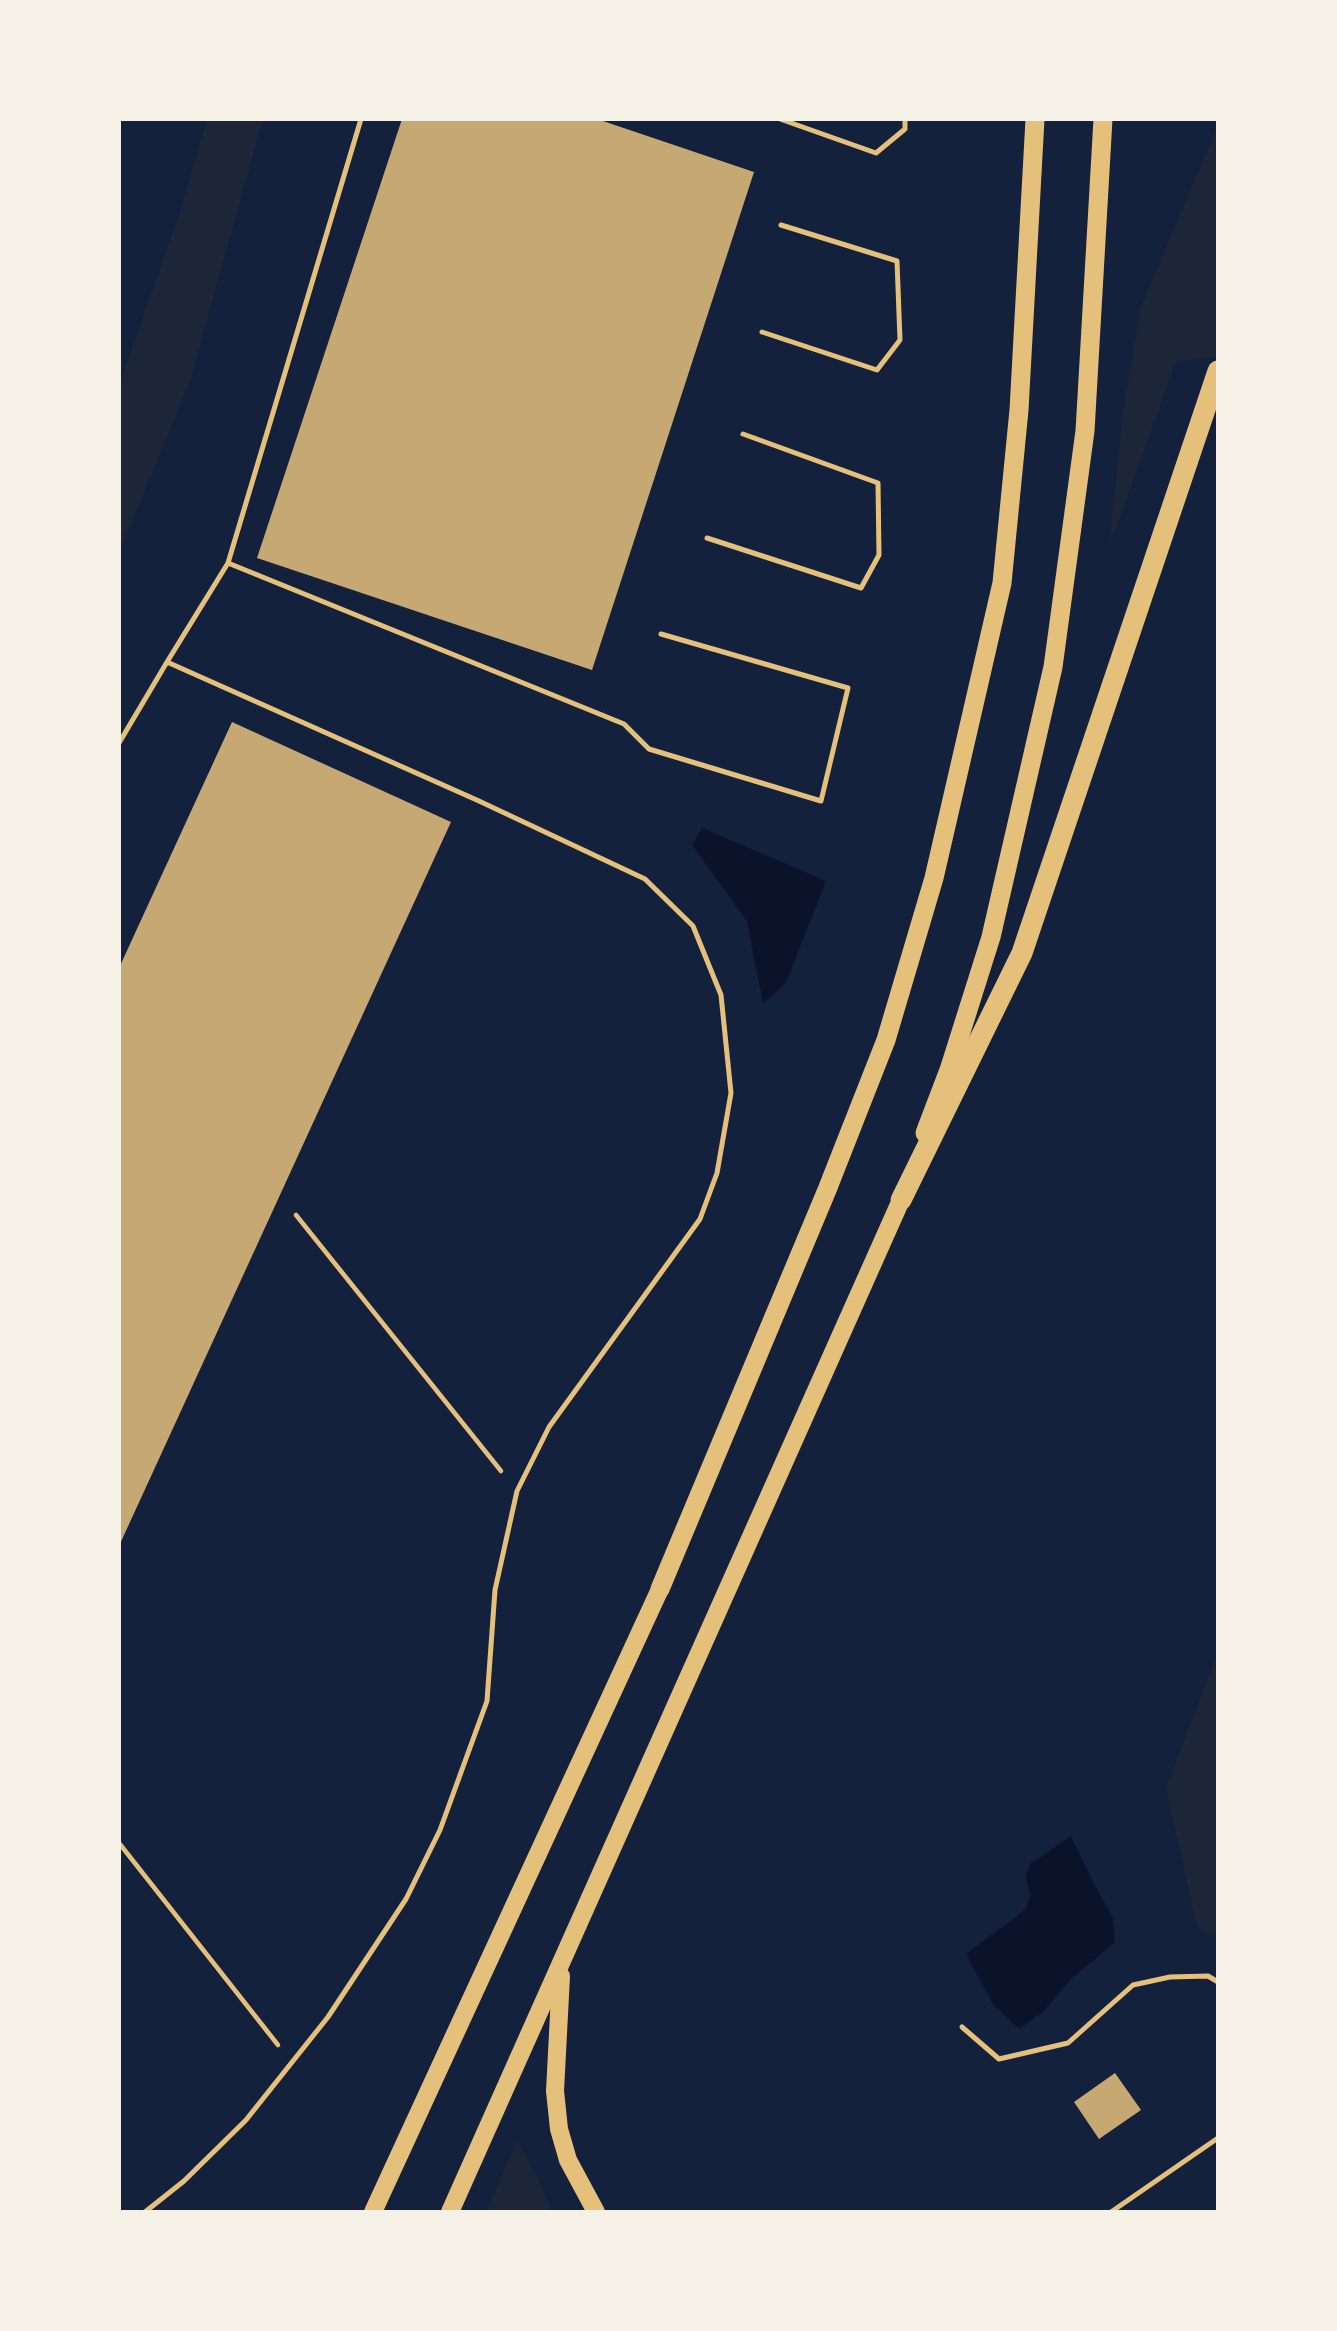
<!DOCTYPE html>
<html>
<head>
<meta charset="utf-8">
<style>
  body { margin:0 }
  #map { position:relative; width:1337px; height:2331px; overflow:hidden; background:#14213d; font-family:Roboto,sans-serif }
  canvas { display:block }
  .frame { position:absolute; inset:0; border:121px solid #f6f1e7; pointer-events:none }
</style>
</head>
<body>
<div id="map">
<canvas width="1337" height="2331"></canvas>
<div class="frame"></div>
</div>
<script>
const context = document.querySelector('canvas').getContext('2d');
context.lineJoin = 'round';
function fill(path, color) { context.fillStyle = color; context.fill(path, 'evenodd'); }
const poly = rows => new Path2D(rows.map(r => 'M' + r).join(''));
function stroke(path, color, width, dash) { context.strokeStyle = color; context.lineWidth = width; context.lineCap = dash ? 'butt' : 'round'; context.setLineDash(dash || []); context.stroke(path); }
const green = poly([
  [207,119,263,119,190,381,123,544,119,542,119,385,181,209],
  [1218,125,1218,356,1176,362,1109,547,1123,411,1140,309],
  [1218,1652,1218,1938,1197,1927,1166,1788],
  [517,2141,538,2178,552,2212,486,2212]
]);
const water = poly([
  [702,828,826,881,786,983,763,1004,747,921,692,845],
  [1071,1836,1093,1882,1113,1918,1115,1942,1071,1979,1044,2011,1019,2029,993,2004,966,1954,1025,1910,1030,1896,1026,1876,1030,1864]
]);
const building = poly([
  [402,119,597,119,754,172,592,670,257,558],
  [232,722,451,822,119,1546,119,968],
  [1115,2073,1141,2110,1099,2139,1074,2102]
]);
const path = poly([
  [296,1215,501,1471],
  [119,1843,278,2045]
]);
const service = poly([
  [780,119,876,153,905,129,905,119],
  [762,332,877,370,900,340,897,261,781,225],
  [707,538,861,588,879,555,878,483,743,434],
  [228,563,624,724,649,749,821,801,848,688,661,634],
  [167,662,228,563,361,119],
  [119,743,167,662,479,801,645,879,693,926,721,995,731,1093,717,1173,700,1219,549,1427,517,1491,495,1590,487,1701,440,1830,406,1899,328,2017,246,2120,184,2181,145,2212],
  [962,2027,999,2059,1068,2043,1133,1985,1170,1977,1208,1976,1218,1982],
  [1111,2212,1218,2138]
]);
const primary = poly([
  [561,1976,555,2091,559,2129,568,2160,596,2212],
  [373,2212,660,1589],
  [450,2212,901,1200]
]);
const trunk = poly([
  [925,1133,949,1070,991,937,1053,667,1085,431,1103,119],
  [660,1589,827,1190,886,1040,934,878,1002,583,1019,410,1035,119]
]);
const motorway = poly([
  [901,1200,1022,953,1218,371]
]);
fill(green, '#1d2539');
fill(water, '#0b132b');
fill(building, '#c6a872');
stroke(path, '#e5c07b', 4.5);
stroke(service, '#e5c07b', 5);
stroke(primary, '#e5c07b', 18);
stroke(trunk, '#e5c07b', 19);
stroke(motorway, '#e5c07b', 21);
</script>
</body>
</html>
